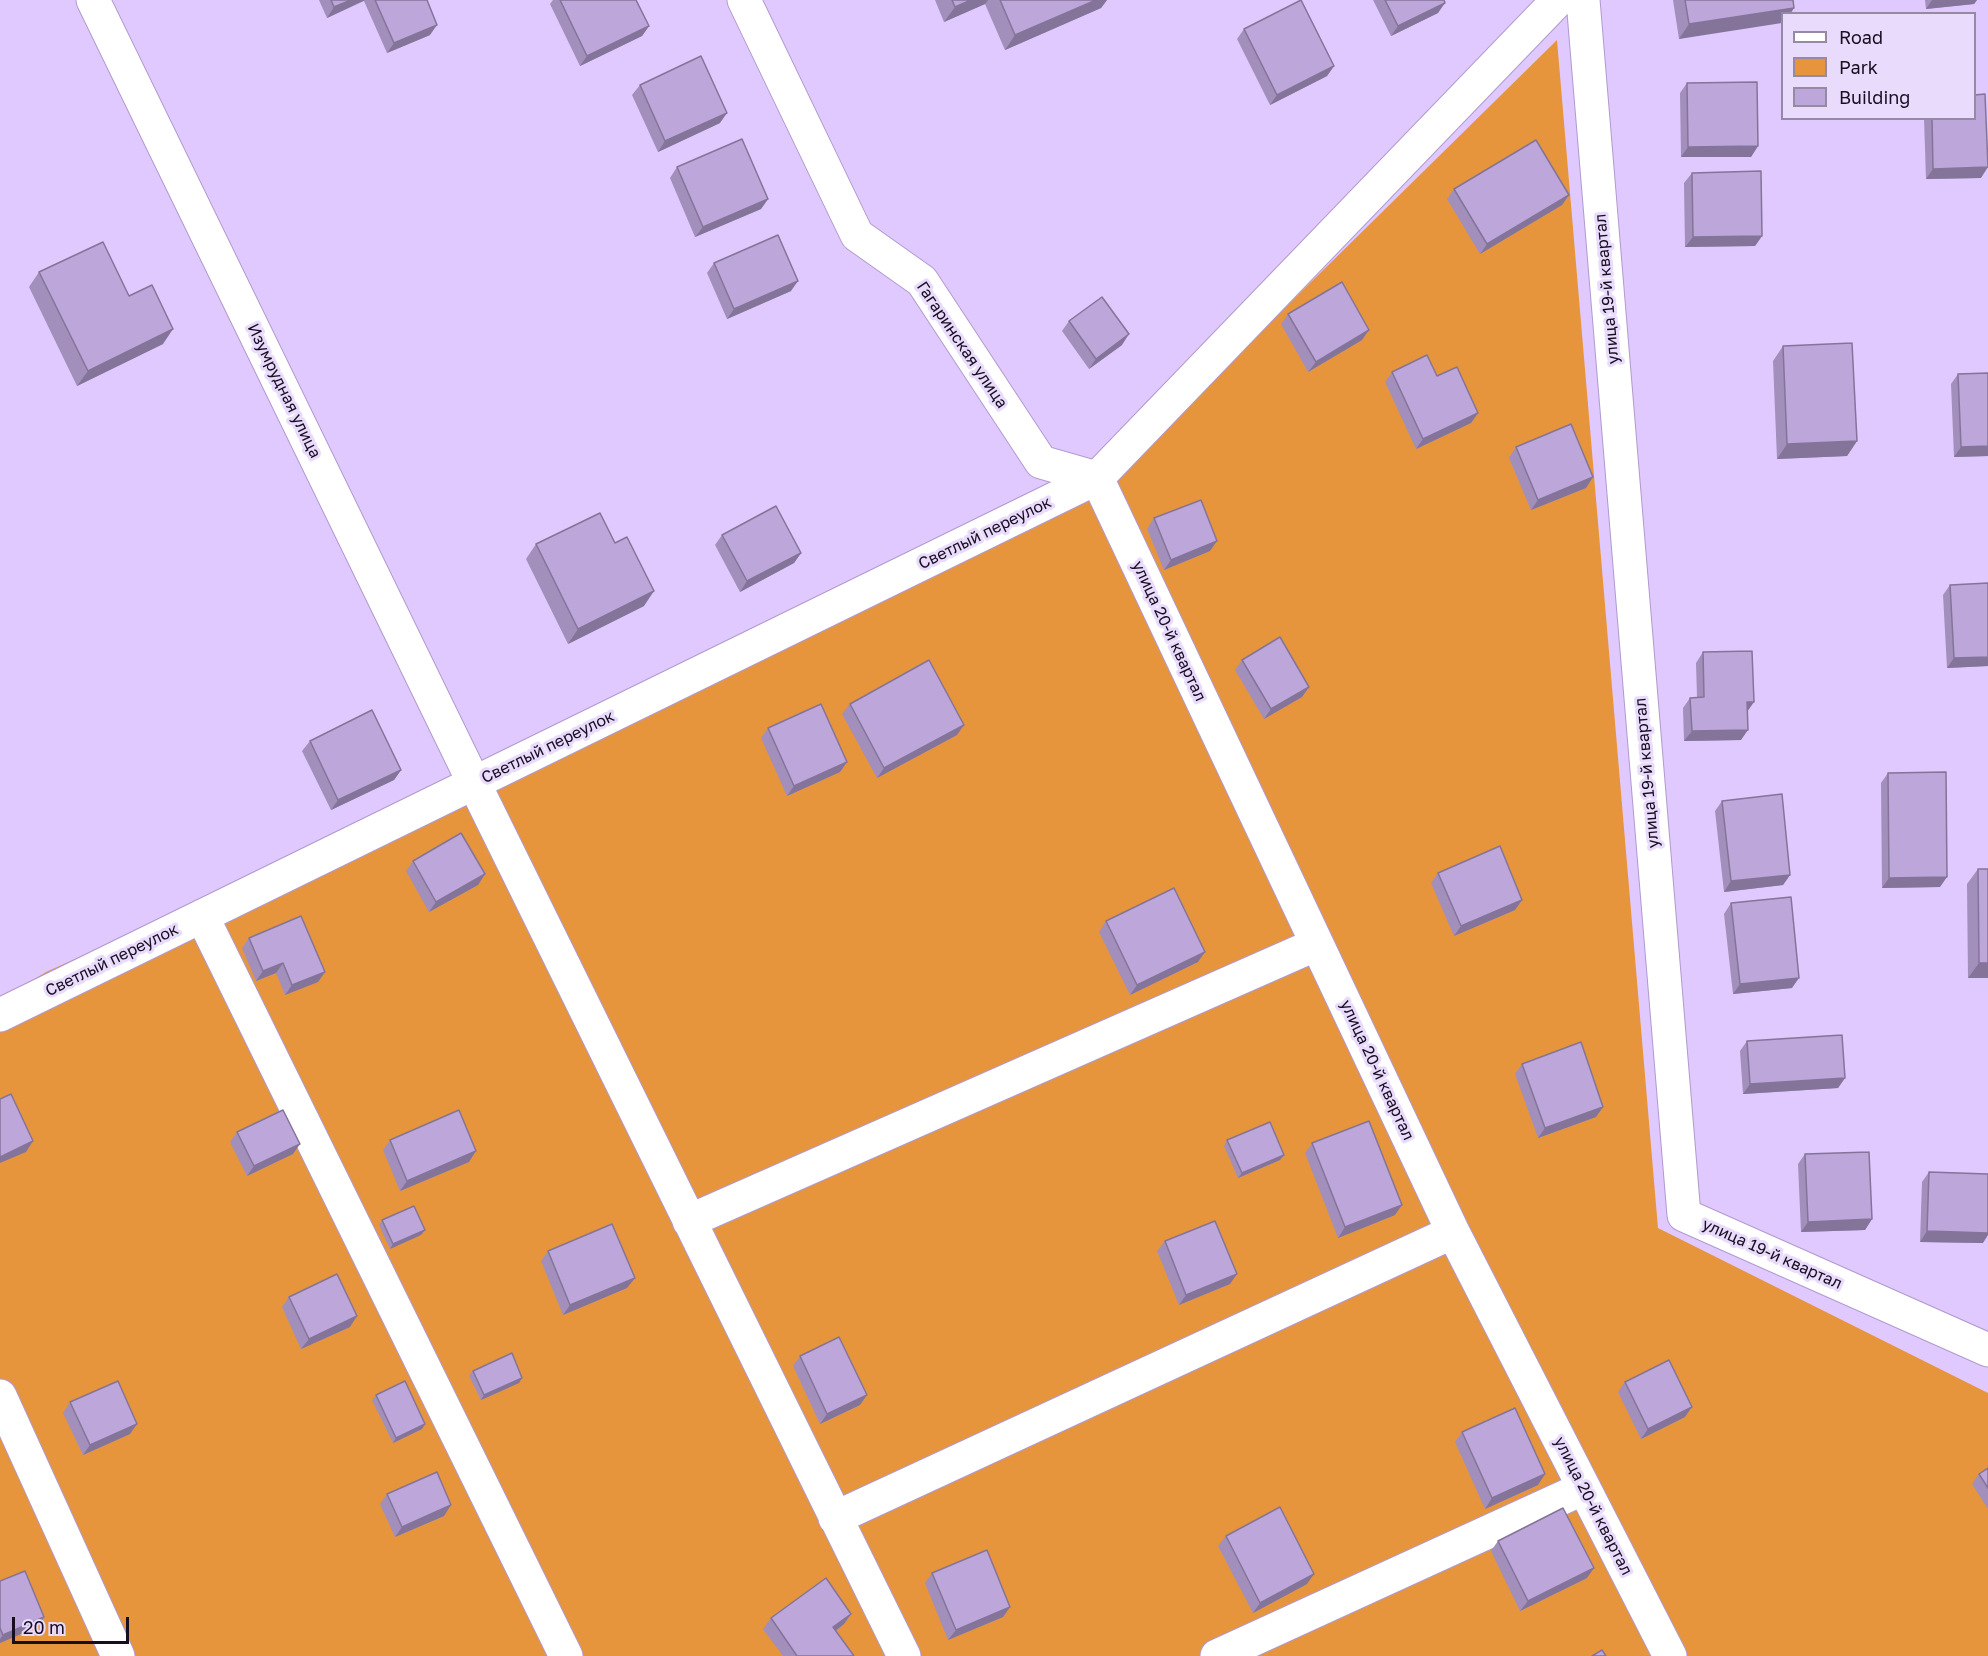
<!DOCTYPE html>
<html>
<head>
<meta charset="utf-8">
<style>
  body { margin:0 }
  #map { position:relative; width:1988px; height:1656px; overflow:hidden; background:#e0c9ff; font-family:"Golos Text",sans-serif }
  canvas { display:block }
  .legend { position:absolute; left:1781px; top:12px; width:195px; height:108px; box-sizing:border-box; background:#e9dbfc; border:2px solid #9589a4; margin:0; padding:8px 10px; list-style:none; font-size:18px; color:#170e20 }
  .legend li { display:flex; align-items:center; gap:12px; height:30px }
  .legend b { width:30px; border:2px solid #9589a4 }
  .scale { position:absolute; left:12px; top:1617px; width:117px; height:27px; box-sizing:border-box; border:3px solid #170e20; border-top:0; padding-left:8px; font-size:18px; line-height:21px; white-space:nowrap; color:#170e20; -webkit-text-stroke:4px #e9dbfc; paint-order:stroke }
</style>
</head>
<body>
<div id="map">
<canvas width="1988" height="1656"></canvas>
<ul class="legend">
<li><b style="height:8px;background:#fff"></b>Road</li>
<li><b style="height:16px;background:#e7953c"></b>Park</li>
<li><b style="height:16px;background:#bca6da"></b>Building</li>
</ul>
<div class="scale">20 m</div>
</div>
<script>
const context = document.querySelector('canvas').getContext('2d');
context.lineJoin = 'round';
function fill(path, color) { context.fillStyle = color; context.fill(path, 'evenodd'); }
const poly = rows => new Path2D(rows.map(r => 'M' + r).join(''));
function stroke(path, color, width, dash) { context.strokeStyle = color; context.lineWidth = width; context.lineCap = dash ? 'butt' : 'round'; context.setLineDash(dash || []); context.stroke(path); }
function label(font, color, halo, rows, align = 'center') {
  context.font = font + ' "Golos Text",sans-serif'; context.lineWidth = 6; context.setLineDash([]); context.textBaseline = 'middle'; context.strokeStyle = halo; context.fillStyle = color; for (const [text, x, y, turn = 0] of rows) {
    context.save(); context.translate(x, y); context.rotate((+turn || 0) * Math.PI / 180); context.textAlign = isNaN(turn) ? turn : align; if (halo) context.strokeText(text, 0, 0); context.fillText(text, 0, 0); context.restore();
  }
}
const green = poly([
  [1557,40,1658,1228,1988,1393,1988,1656,0,1656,0,1000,46,972,894,592,1125,465]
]);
const minor = poly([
  [93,0,474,783,904,1656],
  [744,0,857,235,922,281,1041,462,1097,478],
  [1583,0,1684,1215,1988,1350],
  [1097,478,1453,1232,1670,1656],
  [202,916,566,1656],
  [0,1015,1097,478,1558,0],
  [689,1221,1317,944],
  [0,1396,118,1656],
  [835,1518,1453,1232],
  [1217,1656,1584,1488]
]);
const wall = poly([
  [319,0,427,0,430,35,387,53,364,1,327,18],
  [553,0,636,0,649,26,642,36,580,66,550,4],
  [935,0,1107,0,1101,8,1005,50,985,4,944,22],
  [1373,0,1444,0,1438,13,1391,36],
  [1673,0,1793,0,1794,8,1790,14,1782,14,1679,39],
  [1925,0,1977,0,1974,4,1926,9],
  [1244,29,1334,66,1327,76,1270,105,1237,39],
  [1687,83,1758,146,1751,157,1681,157,1680,93],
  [640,85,720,123,658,152,632,95],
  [1924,118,1974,118,1981,178,1926,179],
  [677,167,768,199,761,209,695,237,670,178],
  [1692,173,1762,236,1755,246,1685,247,1684,183],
  [1454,189,1569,195,1562,205,1480,254,1447,199],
  [714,263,791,291,727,319,707,273],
  [39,272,129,296,163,344,77,386,29,287],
  [1288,314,1362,340,1308,372,1281,324],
  [1069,321,1122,345,1089,369,1062,331],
  [1783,346,1857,441,1847,456,1777,459,1773,361],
  [1392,372,1437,376,1478,413,1471,423,1416,449,1385,382],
  [1988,373,1988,456,1954,457,1951,384,1958,374],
  [1516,447,1593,477,1586,488,1531,510,1509,458],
  [1154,518,1210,551,1164,570,1147,529],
  [722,535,801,553,794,563,740,592,715,545],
  [536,544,644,606,568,644,526,559],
  [1950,585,1988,666,1947,668,1943,595],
  [1703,652,1748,710,1741,740,1684,741,1683,708,1690,698,1697,698,1696,663],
  [1242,660,1309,687,1302,697,1264,719,1235,670],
  [850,704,957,735,877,778,842,714],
  [768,728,847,762,840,772,787,796,761,738],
  [310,741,401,770,394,780,331,810,302,751],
  [1888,773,1940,887,1882,888,1881,783],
  [1722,801,1790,875,1783,885,1724,892,1715,811],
  [413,861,485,874,478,885,429,912,406,871],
  [1978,869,1988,978,1968,978,1967,884],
  [1438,873,1522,900,1515,910,1454,936,1431,883],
  [1731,903,1792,988,1733,994,1724,914],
  [1106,921,1198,962,1130,995,1099,932],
  [249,938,325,972,318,982,285,995,276,973,256,981,242,948],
  [1747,1041,1845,1078,1838,1088,1743,1094,1740,1051],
  [1522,1064,1603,1107,1596,1117,1538,1138,1515,1074],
  [237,1132,293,1154,247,1176,230,1142],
  [390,1140,469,1162,400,1191,383,1150],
  [1227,1140,1280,1160,1238,1178,1224,1146],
  [1312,1143,1395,1215,1338,1238,1305,1153],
  [1805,1154,1872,1219,1865,1230,1801,1232,1798,1164],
  [1929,1172,1983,1243,1920,1242,1922,1182],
  [382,1220,421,1235,390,1249,379,1225],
  [1165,1241,1230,1284,1179,1305,1157,1251],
  [548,1251,635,1278,627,1288,563,1315,541,1261],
  [289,1297,350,1327,301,1349,282,1307],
  [800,1356,860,1405,820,1424,793,1366],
  [473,1371,522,1378,519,1383,481,1400,469,1376],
  [1625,1382,1685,1417,1641,1439,1618,1392],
  [376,1395,425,1424,422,1429,393,1443,372,1400],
  [70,1402,130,1434,83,1455,63,1413],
  [1462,1432,1538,1485,1485,1509,1455,1442],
  [1988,1468,1988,1509,1972,1484,1979,1474],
  [387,1494,444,1516,395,1537,380,1504],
  [1226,1536,1307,1584,1253,1613,1218,1546],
  [1498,1541,1587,1578,1520,1611,1491,1551],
  [932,1573,1010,1607,1003,1617,948,1640,925,1583],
  [0,1581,44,1617,37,1627,0,1643],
  [851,1614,844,1624,836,1631,854,1656,783,1656,763,1629,771,1618]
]);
const shadedWall = poly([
  [351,0,365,0,327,18,334,7],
  [971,0,988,0,985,4,944,22,955,7],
  [1096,0,1107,0,1101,8,1005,50,1015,35],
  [1932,0,1977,0,1974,4,1926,9],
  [1445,3,1438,13,1391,36,1398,26],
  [1794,8,1790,14,1782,14,1782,23,1679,39,1689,24],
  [437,25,430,35,387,53,394,43],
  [649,26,642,36,580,66,587,56],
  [1334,66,1327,76,1270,105,1277,95],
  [727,113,720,123,658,152,665,141],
  [1758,146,1751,157,1681,157,1688,147],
  [1988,167,1981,178,1926,179,1933,169],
  [1569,195,1562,205,1480,254,1487,244],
  [768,199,761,209,695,237,703,227],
  [1762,236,1755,246,1685,247,1693,237],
  [798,281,791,291,727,319,734,309],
  [173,329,163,344,77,386,88,371],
  [1369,330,1362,340,1308,372,1316,362],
  [1129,334,1122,345,1089,369,1096,359],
  [1478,413,1471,423,1416,449,1423,439],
  [1857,441,1847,456,1777,459,1787,444],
  [1988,446,1988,456,1954,457,1961,447],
  [1593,477,1586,488,1531,510,1538,500],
  [1217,541,1210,551,1164,570,1171,560],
  [801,553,794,563,740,592,747,581],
  [654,591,644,606,568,644,578,629],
  [1988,657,1988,666,1947,668,1954,658],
  [1309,687,1302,697,1264,719,1271,709],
  [1747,702,1754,702,1747,712],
  [964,725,957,735,877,778,884,768],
  [1748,730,1741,740,1684,741,1692,731],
  [847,762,840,772,787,796,794,786],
  [401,770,394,780,331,810,338,800],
  [485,874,478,885,429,912,436,902],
  [1790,875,1783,885,1724,892,1731,881],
  [1947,877,1940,887,1882,888,1889,878],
  [1522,900,1515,910,1454,936,1461,926],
  [1205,952,1198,962,1130,995,1137,985],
  [283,963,276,973,256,981,263,971],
  [1979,963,1988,963,1988,978,1968,978],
  [325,972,318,982,285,995,292,985],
  [1799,978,1792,988,1733,994,1740,984],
  [1845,1078,1838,1088,1743,1094,1750,1084],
  [1603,1107,1596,1117,1538,1138,1545,1128],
  [33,1141,26,1152,0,1163,0,1157],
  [300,1144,293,1154,247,1176,254,1166],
  [476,1151,469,1162,400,1191,407,1181],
  [1284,1155,1280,1160,1238,1178,1242,1173],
  [1402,1205,1395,1215,1338,1238,1345,1227],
  [1872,1219,1865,1230,1801,1232,1808,1222],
  [425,1230,421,1235,390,1249,393,1244],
  [1927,1231,1988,1233,1988,1235,1983,1243,1920,1242],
  [1237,1274,1230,1284,1179,1305,1186,1295],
  [635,1278,627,1288,563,1315,570,1305],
  [357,1316,350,1327,301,1349,309,1339],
  [522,1378,519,1383,481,1400,484,1395],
  [867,1395,860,1405,820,1424,827,1414],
  [1692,1407,1685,1417,1641,1439,1648,1429],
  [137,1424,130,1434,83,1455,90,1445],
  [425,1424,422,1429,393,1443,396,1438],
  [1545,1474,1538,1485,1485,1509,1492,1498],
  [451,1505,444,1516,395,1537,402,1527],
  [1594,1568,1587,1578,1520,1611,1528,1601],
  [1314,1574,1307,1584,1253,1613,1260,1603],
  [1010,1607,1003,1617,948,1640,956,1630],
  [851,1614,844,1624,826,1638,833,1627],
  [44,1617,37,1627,0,1643,0,1639,3,1635]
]);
const building = poly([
  [331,0,351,0,334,7,331,0],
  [375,0,427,0,437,25,394,43,375,0],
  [560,0,636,0,649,26,587,56,560,0],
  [952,0,971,0,955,7,952,0],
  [1000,0,1096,0,1015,35,1000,0],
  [1301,0,1334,66,1277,95,1244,29,1301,0],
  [1385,0,1444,0,1445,3,1398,26,1385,0],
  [1685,0,1793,0,1794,8,1689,24,1685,0],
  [701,56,727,113,665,141,640,85,701,56],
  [1757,82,1758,146,1688,147,1687,83,1757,82],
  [1985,94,1988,167,1933,169,1932,118,1974,118,1974,95,1985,94],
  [742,139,768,199,703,227,677,167,742,139],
  [1536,140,1569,195,1487,244,1454,189,1536,140],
  [1761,171,1762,236,1693,237,1692,173,1761,171],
  [778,235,798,281,734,309,714,263,778,235],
  [103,242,129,296,152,285,173,329,88,371,39,272,103,242],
  [1342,282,1369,330,1316,362,1288,314,1342,282],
  [1102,297,1129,334,1096,359,1069,321,1102,297],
  [1852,343,1857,441,1787,444,1783,346,1852,343],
  [1427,355,1437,376,1457,367,1478,413,1423,439,1392,372,1427,355],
  [1988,373,1988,446,1961,447,1958,374,1988,373],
  [1571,424,1593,477,1538,500,1516,447,1571,424],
  [1201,500,1217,541,1171,560,1154,518,1201,500],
  [776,506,801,553,747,581,722,535,776,506],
  [600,513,615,543,627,537,654,591,578,629,536,544,600,513],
  [1988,583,1988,657,1954,658,1950,585,1988,583],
  [1280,637,1309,687,1271,709,1242,660,1280,637],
  [1752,651,1754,702,1747,702,1748,730,1692,731,1690,698,1704,697,1703,652,1752,651],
  [929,660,964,725,884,768,850,704,929,660],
  [821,704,847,762,794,786,768,728,821,704],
  [372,710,401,770,338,800,310,741,372,710],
  [1946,772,1947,877,1889,878,1888,773,1946,772],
  [1782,794,1790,875,1731,881,1722,801,1782,794],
  [461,833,485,874,436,902,413,861,461,833],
  [1500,846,1522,900,1461,926,1438,873,1500,846],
  [1978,869,1988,869,1988,963,1979,963,1978,869],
  [1174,888,1205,952,1137,985,1106,921,1174,888],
  [1791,897,1799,978,1740,984,1731,903,1791,897],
  [301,916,325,972,292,985,283,963,263,971,249,938,301,916],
  [1842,1035,1845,1078,1750,1084,1747,1041,1842,1035],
  [1581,1042,1603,1107,1545,1128,1522,1064,1581,1042],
  [11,1094,33,1141,0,1157,0,1099,11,1094],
  [283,1110,300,1144,254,1166,237,1132,283,1110],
  [459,1110,476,1151,407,1181,390,1140,459,1110],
  [1369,1121,1402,1205,1345,1227,1312,1143,1369,1121],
  [1270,1122,1284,1155,1242,1173,1227,1140,1270,1122],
  [1869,1152,1872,1219,1808,1222,1805,1154,1869,1152],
  [1929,1172,1988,1174,1988,1233,1927,1231,1929,1172],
  [414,1206,425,1230,393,1244,382,1220,414,1206],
  [1215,1221,1237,1274,1186,1295,1165,1241,1215,1221],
  [612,1224,635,1278,570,1305,548,1251,612,1224],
  [337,1274,357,1316,309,1339,289,1297,337,1274],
  [839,1337,867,1395,827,1414,800,1356,839,1337],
  [512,1353,522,1378,484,1395,473,1371,512,1353],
  [1669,1360,1692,1407,1648,1429,1625,1382,1669,1360],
  [118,1381,137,1424,90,1445,70,1402,118,1381],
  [405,1381,425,1424,396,1438,376,1395,405,1381],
  [1515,1408,1545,1474,1492,1498,1462,1432,1515,1408],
  [1988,1468,1988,1488,1979,1474,1988,1468],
  [437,1472,451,1505,402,1527,387,1494,437,1472],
  [1280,1507,1314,1574,1260,1603,1226,1536,1280,1507],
  [1563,1508,1594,1568,1528,1601,1498,1541,1563,1508],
  [987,1550,1010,1607,956,1630,932,1573,987,1550],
  [25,1571,44,1617,3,1635,0,1628,0,1581,25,1571],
  [826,1578,851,1614,833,1627,854,1656,797,1656,771,1618,826,1578],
  [1602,1650,1606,1656,1592,1656,1602,1650]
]);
const streetNames = [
  ["улица 19-й квартал",1607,289,-95],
  ["Гагаринская улица",962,345,56],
  ["Изумрудная улица",284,391,64],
  ["Светлый переулок",985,533,-26],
  ["улица 20-й квартал",1169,631,65],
  ["Светлый переулок",548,747,-26],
  ["улица 19-й квартал",1647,773,-95],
  ["Светлый переулок",112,960,-26],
  ["улица 20-й квартал",1377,1070,65],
  ["улица 19-й квартал",1772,1254,24],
  ["улица 20-й квартал",1593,1506,63]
];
fill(green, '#e7953c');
stroke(minor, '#b19ace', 35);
stroke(minor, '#fff', 33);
fill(wall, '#a28fbb');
fill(shadedWall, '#847499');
fill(building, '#bca6da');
stroke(building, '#847499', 1.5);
label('16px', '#170e20', '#e9dbfc', streetNames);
</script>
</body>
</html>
